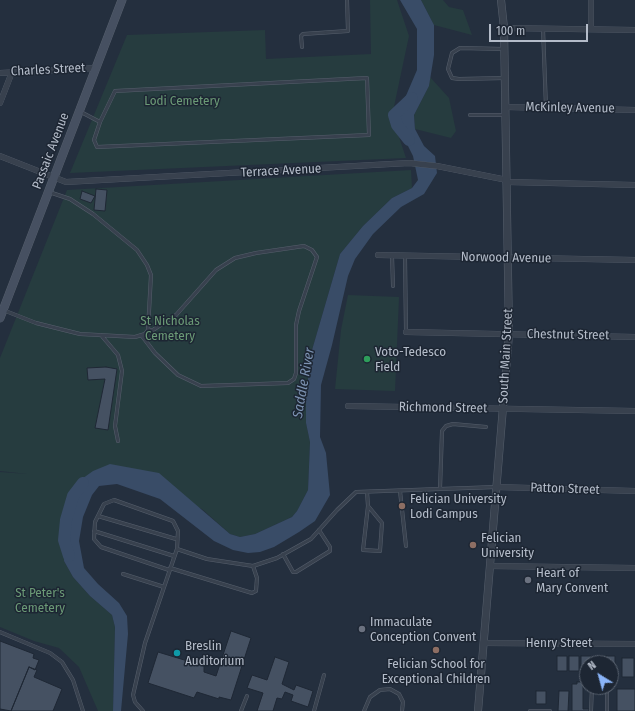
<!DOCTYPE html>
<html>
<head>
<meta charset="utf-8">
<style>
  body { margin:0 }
  #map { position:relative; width:635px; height:711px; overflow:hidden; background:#242f3e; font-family:"Fira Sans Condensed",sans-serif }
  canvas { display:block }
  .north { position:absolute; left:579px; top:655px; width:40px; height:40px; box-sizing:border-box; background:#1d2633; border:1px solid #59626f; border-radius:50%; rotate:323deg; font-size:11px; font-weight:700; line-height:16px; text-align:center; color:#b4bcc9 }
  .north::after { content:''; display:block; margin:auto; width:14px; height:18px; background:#8ab4f8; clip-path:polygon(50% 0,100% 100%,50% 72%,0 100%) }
  .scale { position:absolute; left:489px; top:24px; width:99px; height:18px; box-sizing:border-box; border:2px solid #b4bcc9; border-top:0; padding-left:5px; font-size:12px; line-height:14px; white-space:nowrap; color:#b4bcc9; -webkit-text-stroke:3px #1d2633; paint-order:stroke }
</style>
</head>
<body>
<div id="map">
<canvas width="635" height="711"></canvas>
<div class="north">N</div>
<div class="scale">100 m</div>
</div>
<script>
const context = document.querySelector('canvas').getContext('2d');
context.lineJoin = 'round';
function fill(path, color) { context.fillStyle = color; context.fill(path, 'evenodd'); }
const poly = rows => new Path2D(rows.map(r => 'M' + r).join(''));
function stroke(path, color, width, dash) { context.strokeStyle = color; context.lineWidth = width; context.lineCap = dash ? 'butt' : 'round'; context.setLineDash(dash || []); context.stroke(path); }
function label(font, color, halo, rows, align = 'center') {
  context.font = font + ' "Fira Sans Condensed",sans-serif'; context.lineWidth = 3; context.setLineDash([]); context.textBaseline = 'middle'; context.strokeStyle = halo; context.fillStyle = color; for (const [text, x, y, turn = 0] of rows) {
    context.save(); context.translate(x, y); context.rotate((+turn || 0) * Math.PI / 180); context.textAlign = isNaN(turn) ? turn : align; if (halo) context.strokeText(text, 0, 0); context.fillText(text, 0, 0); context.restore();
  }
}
const green = poly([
  [370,0,397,0,409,36,392,116,406,158,70,173,127,35,265,30,266,59,371,54],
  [421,0,443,0,449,7,463,10,472,35,434,25],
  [430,77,449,98,456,131,451,138,415,129,414,115,429,86],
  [411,170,412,188,392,198,363,226,340,254,312,350,306,393,306,423,310,442,308,490,297,511,292,517,255,534,240,537,230,534,202,509,93,471,64,561,73,577,90,596,112,615,115,627,113,711,98,711,79,667,59,648,34,641,0,627,0,472,28,474,0,471,0,358,67,190],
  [348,295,399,297,395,391,335,389,341,330]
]);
const water = poly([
  [400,0,421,0,434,25,434,55,429,86,414,115,415,129,424,146,435,156,437,173,424,194,401,207,373,234,355,259,348,276,332,345,321,385,320,437,326,453,330,495,315,521,299,532,274,547,260,552,248,553,233,550,214,541,160,499,117,484,99,486,92,495,83,517,79,541,84,568,98,584,119,603,127,616,128,634,121,711,113,711,115,627,112,615,90,596,73,577,64,561,65,520,79,481,93,471,110,464,159,473,230,534,240,537,255,534,292,517,297,511,308,490,310,442,306,423,306,393,312,350,340,254,363,226,392,198,412,188,418,180,413,156,398,126,399,112,417,70,417,29]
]);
const river = poly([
  [409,140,397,125,394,115,412,98],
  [69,556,64,540,66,520,73,496,83,483]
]);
const building = poly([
  [96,189,107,190,105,211,94,210,96,189],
  [82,191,95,196,91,203,80,199,82,191],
  [106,367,117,369,108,430,95,428,105,379,88,380,87,368,106,367],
  [231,631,251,638,231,700,219,697,219,699,197,692,194,698,148,683,158,652,204,666,204,672,216,676,231,631],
  [0,641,34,654,33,658,39,660,35,670,29,667,11,711,0,709,0,641],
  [557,656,567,656,567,671,557,671,557,656],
  [569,656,579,656,579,671,569,671,569,656],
  [581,656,591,656,591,663,587,663,587,671,581,671,581,656],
  [594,656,603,656,603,663,594,663,594,656],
  [606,656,615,656,615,671,611,671,611,663,606,663,606,656],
  [275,657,289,662,282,684,294,690,296,685,313,691,308,707,291,701,293,695,285,692,282,699,277,698,273,711,257,711,263,693,247,688,252,675,267,680,275,657],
  [622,658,634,658,634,677,622,677,622,658],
  [29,667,37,670,34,677,62,689,53,711,11,711,29,667],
  [577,682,583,682,583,709,589,709,589,711,572,711,572,684,577,684,577,682],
  [617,689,635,689,635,711,617,711,617,689],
  [536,691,546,691,546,704,536,704,536,691],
  [559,691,569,691,568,711,558,711,559,691]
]);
const service = poly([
  [543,29,546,107],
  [302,47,301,36,303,34,348,31,347,0],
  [504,49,460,48,452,53,448,69,452,78,459,79,505,78],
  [79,111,100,122,94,140,97,147,369,135,367,78,115,91,100,122],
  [470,115,506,115],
  [392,256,393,286],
  [405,256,406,332],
  [3,310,36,323,80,334,135,337,145,334,148,330,151,275,147,265,137,250,93,214,70,199,49,192],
  [101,335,118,355,122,371,115,426,118,441],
  [142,336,155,353,178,375,201,386,288,383,294,379,296,373,296,325,299,311,317,257,312,250,304,246,256,253,235,258,216,270,176,315,153,330,148,330],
  [440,489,442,431,446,426,453,424,486,427],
  [400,491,406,546],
  [367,492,368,506,363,550,380,551,382,523,368,506],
  [98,516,176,539],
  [94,531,174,556],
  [283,554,293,572,296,572,330,551,330,547,319,530],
  [170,568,252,593,256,591,257,578,253,566],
  [169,570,101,547,94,539,95,522,104,504,114,500,173,521,178,531,177,549],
  [123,574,164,587],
  [0,632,50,653,62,662,73,680,83,711],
  [607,687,607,711],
  [143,711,135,702,133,695,145,643,177,549,207,559,253,566,277,558,311,539,337,510,356,492,496,487],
  [241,711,247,696],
  [314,711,324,675],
  [364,711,370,697,380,690,390,689,399,694,403,702,402,711],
  [530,711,550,711],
  [591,711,592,687]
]);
const minor = poly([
  [504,28,635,30],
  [591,29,591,0],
  [0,73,96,68],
  [0,103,12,72],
  [506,107,635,110],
  [0,156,66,182,409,163,437,166,507,180],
  [507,182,635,185],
  [378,255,635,260],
  [406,332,635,337],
  [348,406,635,411],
  [496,487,635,491],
  [490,566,635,568],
  [483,643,635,644]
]);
const tertiary = poly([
  [478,711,509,334,504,28,501,0]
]);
const secondary = poly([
  [0,318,122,0]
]);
const markers = [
  [367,359,4,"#2e9e5b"],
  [402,506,4,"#8d6e63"],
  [473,545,4,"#8d6e63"],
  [528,580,4,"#6b7280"],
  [362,629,4,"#6b7280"],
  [436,650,4,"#8d6e63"],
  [177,653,4,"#0f9aa8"]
];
const streetNames = [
  ["Charles Street",48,70,-3],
  ["McKinley Avenue",570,108,1],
  ["Passaic Avenue",51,151,-69],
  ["Terrace Avenue",281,171,-3],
  ["Norwood Avenue",506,258,1],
  ["Chestnut Street",568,335,1],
  ["South Main Street",506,356,-87],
  ["Richmond Street",443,408,1],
  ["Patton Street",565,489,2],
  ["Henry Street",559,643]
];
const parkNames = [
  ["Lodi Cemetery",182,101],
  ["St Nicholas",170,321],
  ["Cemetery",170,336],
  ["St Peter's",40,593],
  ["Cemetery",40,608]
];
const poiNames = [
  ["Voto-Tedesco",375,352],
  ["Field",375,367],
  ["Felician University",410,499],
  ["Lodi Campus",410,514],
  ["Felician",481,538],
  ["University",481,553],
  ["Heart of",536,573],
  ["Mary Convent",536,588],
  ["Immaculate",370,622],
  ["Conception Convent",370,637],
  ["Breslin",185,646],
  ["Auditorium",185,661],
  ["Felician School for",436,664,"center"],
  ["Exceptional Children",436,679,"center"]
];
const waterNames = [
  ["Saddle River",304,383,-80]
];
fill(green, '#263c3f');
fill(water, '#394c67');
stroke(river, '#394c67', 12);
fill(building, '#455162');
stroke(building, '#1f2835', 1);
stroke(service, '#565f6c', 4);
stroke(minor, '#565f6c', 6);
stroke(tertiary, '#565f6c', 8);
stroke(secondary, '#565f6c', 9);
stroke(service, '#38414e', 3);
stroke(minor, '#38414e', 5.5);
stroke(tertiary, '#38414e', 7);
stroke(secondary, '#465061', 8);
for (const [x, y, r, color] of markers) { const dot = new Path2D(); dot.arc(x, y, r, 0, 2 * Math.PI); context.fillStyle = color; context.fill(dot); stroke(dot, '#1d2633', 1.5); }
label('13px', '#b4bcc9', '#1d2633', streetNames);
label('13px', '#6b9a76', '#1d2633', parkNames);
label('13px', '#b4bcc9', '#1d2633', poiNames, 'left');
label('italic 14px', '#7c92b1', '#1d2633', waterNames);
</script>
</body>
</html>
